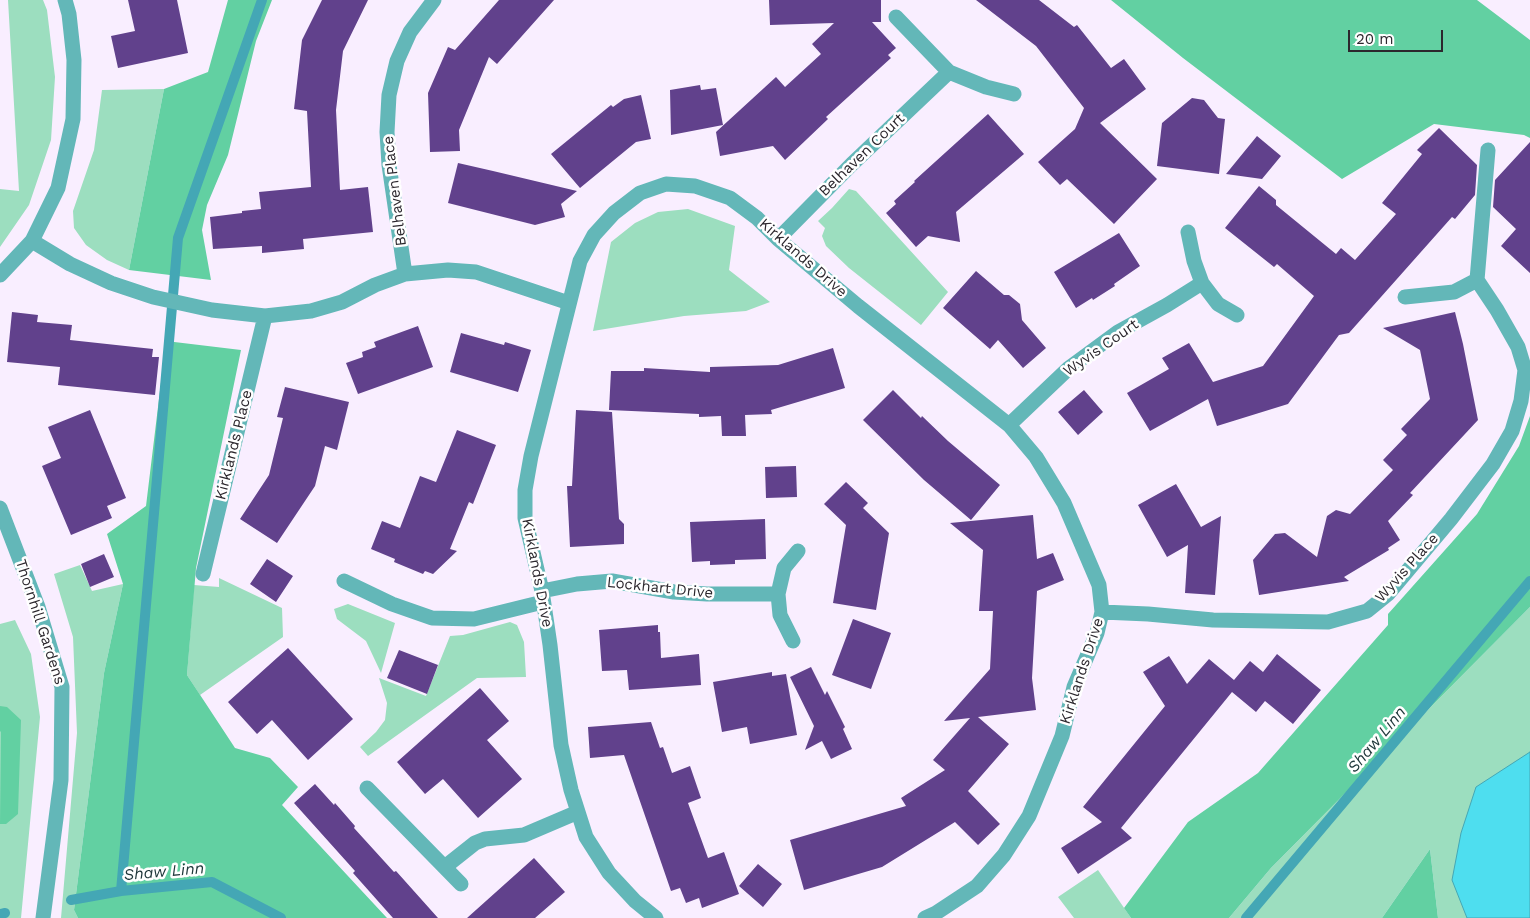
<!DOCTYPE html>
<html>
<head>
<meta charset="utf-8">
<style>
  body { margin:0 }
  #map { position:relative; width:1530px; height:918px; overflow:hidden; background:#f9eeff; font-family:"Work Sans",sans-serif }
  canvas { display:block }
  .scale { position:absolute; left:1348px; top:30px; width:95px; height:22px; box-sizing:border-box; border:2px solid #2c282e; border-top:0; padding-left:6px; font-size:15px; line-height:18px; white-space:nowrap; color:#2c282e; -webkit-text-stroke:4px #fff; paint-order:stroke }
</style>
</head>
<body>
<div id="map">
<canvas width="1530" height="918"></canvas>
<div class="scale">20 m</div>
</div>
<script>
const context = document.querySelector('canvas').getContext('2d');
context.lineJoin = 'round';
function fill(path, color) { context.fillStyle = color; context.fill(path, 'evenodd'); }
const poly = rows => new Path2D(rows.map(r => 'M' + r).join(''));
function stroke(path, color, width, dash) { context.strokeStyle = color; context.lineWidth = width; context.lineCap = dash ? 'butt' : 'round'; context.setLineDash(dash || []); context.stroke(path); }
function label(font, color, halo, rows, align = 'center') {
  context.font = font + ' "Work Sans",sans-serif'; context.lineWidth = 5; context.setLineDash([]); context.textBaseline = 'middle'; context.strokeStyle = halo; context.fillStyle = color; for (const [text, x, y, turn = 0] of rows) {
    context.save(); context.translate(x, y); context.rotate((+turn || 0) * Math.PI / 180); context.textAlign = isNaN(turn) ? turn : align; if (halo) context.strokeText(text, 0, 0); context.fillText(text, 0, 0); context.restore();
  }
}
const green = poly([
  [8,0,43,0,47,10,55,77,51,140,29,205,0,247,0,189,19,191],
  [164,89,129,270,107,260,86,245,74,228,73,211,94,150,102,90],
  [849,189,856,191,948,292,921,325,849,268,826,246,822,236,825,228,818,221,832,208],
  [688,209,735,226,729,270,770,302,746,311,684,316,593,331,611,242,635,223,658,212],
  [80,565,92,591,123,584,104,673,74,910,78,918,61,918,77,733,73,637,54,574],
  [219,578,282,608,283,637,200,695,187,675,194,585,219,587],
  [348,604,395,623,381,673,366,641,337,619,334,609],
  [1530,607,1530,918,1438,918,1430,849,1382,918,1229,918,1271,868],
  [15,620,31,654,40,717,21,918,0,918,0,624],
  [510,622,517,625,524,642,526,677,477,678,368,756,360,747,376,732,385,720,387,703,379,678,426,696,450,636,463,635],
  [1098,870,1131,918,1074,918,1058,897]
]);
const forest = poly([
  [228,0,272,0,256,41,228,155,207,205,202,230,211,280,129,270,164,89,208,72],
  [1111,0,1477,0,1530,40,1530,138,1524,135,1434,124,1342,179,1183,58],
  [166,341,241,350,196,568,187,675,235,748,270,758,298,787,282,805,387,918,78,918,74,910,104,673,123,584,107,534,146,506],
  [1530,416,1530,607,1271,868,1229,918,1131,918,1124,908,1188,822,1258,773,1388,625,1388,614,1477,514,1519,446],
  [0,706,7,707,21,720,18,814,6,824,0,824,1,732,0,731],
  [1430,849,1438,918,1382,918]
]);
const water = poly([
  [1530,752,1530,918,1467,918,1452,880,1461,833,1476,787,1530,752]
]);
const stream = poly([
  [121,891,178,238,262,0],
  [71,900,121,891,212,882,281,918],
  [0,914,5,913],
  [1246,918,1530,581]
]);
const building = poly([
  [128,0,177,0,188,53,118,68,111,36,135,31],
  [322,0,368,0,343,51,336,110,340,190,368,187,373,232,303,239,304,249,262,253,262,246,213,249,210,217,242,213,242,211,261,209,259,192,311,187,307,111,294,109,302,40],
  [499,0,554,0,497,64,489,57,459,130,460,151,430,152,428,93,448,47,455,50],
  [769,0,881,0,881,22,872,22,896,48,888,55,891,58,826,117,828,119,785,160,773,146,720,156,716,132,776,77,785,87,821,54,812,44,834,23,770,25],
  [976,0,1039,0,1074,27,1077,25,1111,68,1124,59,1146,89,1100,123,1157,179,1114,224,1067,179,1060,185,1038,162,1075,129,1084,108,1036,46],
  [700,85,701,90,716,88,723,125,671,135,670,90],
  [641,95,651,139,636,142,580,188,551,154,611,105,613,107,624,99],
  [1192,98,1204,100,1218,118,1225,119,1219,174,1157,166,1162,123],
  [988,114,1024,154,956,212,960,242,928,236,916,247,886,213,896,204,894,201,915,182,914,181],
  [1439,128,1477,165,1475,195,1455,219,1452,217,1349,333,1339,335,1288,404,1217,426,1208,399,1150,431,1127,393,1169,369,1162,358,1189,343,1213,382,1263,366,1314,296,1277,264,1274,267,1225,228,1259,186,1276,200,1276,205,1336,254,1341,248,1355,260,1396,214,1382,203,1422,154,1417,150],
  [1257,136,1281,156,1262,179,1226,174],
  [1530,142,1530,273,1501,246,1516,229,1493,207,1495,180],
  [458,163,493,171,577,191,561,204,565,217,535,225,448,203],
  [1119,233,1140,266,1114,284,1115,286,1093,300,1092,298,1076,308,1054,272],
  [976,271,1004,295,1009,295,1020,304,1022,320,1046,348,1023,368,998,340,990,349,943,308],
  [12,312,38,315,37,322,72,325,70,340,153,349,152,357,159,357,155,395,58,385,60,367,7,362],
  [1455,312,1463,344,1478,420,1410,493,1413,495,1388,521,1400,540,1388,548,1389,550,1344,577,1349,581,1259,595,1253,560,1275,534,1285,533,1317,557,1327,516,1336,510,1350,514,1393,470,1383,460,1407,435,1401,429,1430,399,1420,350,1383,328],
  [418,326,433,367,358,394,346,363,363,357,362,352,376,347,374,342],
  [461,333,504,345,505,342,531,350,518,392,450,372],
  [833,348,845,388,771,410,772,414,745,415,746,436,722,436,721,416,699,417,699,414,609,410,611,371,644,371,644,368,710,372,710,367,778,365],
  [285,387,349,402,337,450,325,446,315,486,277,543,240,519,269,475,283,418,277,417],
  [893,390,921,418,922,416,948,441,1000,485,971,520,924,480,863,420],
  [1084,390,1103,412,1078,435,1058,412],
  [90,410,126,498,107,506,112,518,71,535,42,466,61,458,48,427],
  [576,410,612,412,619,519,624,524,624,544,570,547,567,486,572,486],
  [457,430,496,445,473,504,469,502,450,549,457,551,433,574,425,571,423,574,394,562,395,559,371,549,382,521,400,528,420,476,436,482],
  [796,466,797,497,766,498,765,467],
  [846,482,868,503,863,508,889,533,876,610,833,603,846,525,824,504],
  [1176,484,1201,527,1221,516,1215,595,1185,593,1188,545,1167,557,1138,505],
  [1033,515,1037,559,1053,553,1064,580,1037,591,1032,678,1036,710,978,717,1009,744,968,791,1000,824,978,845,955,822,882,867,804,890,790,840,906,806,901,798,945,770,933,760,970,718,944,721,990,669,993,611,979,611,983,550,950,523],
  [765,519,766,559,735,560,735,564,710,565,710,561,692,562,690,522],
  [104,554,114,577,90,587,81,564],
  [267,559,293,576,276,602,250,584],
  [853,619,891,633,871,689,832,675],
  [658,625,658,632,660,632,661,658,699,654,701,685,629,690,627,670,602,671,599,630],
  [288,648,353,719,308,760,272,720,257,734,228,702],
  [399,650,438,665,427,694,387,678],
  [1277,654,1321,690,1293,724,1265,701,1256,712,1232,692,1121,828,1132,838,1078,874,1061,848,1102,822,1083,807,1165,706,1143,672,1169,656,1187,684,1209,659,1234,680,1250,661,1263,672],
  [811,667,825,695,827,691,845,727,843,729,852,749,831,759,822,741,805,750,814,726,790,677],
  [772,672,772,676,786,674,797,735,750,744,747,727,722,732,713,682],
  [480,688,509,721,487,740,522,779,478,818,443,779,425,794,397,762],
  [651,722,660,748,663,747,672,773,690,766,701,798,688,803,708,858,724,852,739,894,702,908,699,898,686,903,680,888,671,891,624,755,590,758,588,727],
  [315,784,334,805,335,803,355,826,354,828,394,872,396,871,438,918,393,918,353,873,355,871,294,803],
  [534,858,565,892,535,918,467,918],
  [758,864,782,884,763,907,739,886]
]);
const minor = poly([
  [896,17,949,72,986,87,1014,94],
  [1188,232,1194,261,1202,283,1218,304,1237,315],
  [778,239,852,164,949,72],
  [32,241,70,264,111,283,153,297,212,310,265,316,311,311,342,302,375,285,405,274,448,270,476,272,569,303],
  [405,274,389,165,387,132,389,95,397,61,410,32,434,0],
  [0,275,32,241,58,188,73,119,74,60,69,14,65,0],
  [1405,297,1454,292,1477,280],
  [1009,425,1069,368,1118,332,1167,305,1202,283],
  [0,508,38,607,62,687,61,780,43,918],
  [203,574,265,316],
  [344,581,392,604,432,618,474,619,543,602],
  [542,591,577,584,612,581,674,592,707,594,778,594],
  [1102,612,1148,614,1213,620,1328,622,1367,611,1388,594,1451,519,1493,464,1512,431,1521,401,1525,370,1518,347,1497,310,1477,280,1488,150],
  [793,641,780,615,778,594,784,568,798,551],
  [367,788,461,884],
  [446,866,475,843,485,839,524,835,578,812],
  [656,918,635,901,609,873,586,837,571,790,561,745,550,645,542,591,525,518,525,490,531,456,580,261,594,235,614,213,640,193,666,184,695,186,730,198,757,218,778,239,858,306,1009,425,1036,457,1064,503,1099,585,1102,612,1097,633,1074,687,1062,736,1029,816,1004,855,977,886,936,913,925,918]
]);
const streetNames = [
  ["Belhaven Court",862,155,-44],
  ["Belhaven Place",395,191,-97],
  ["Kirklands Drive",803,258,41],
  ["Wyvis Court",1101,348,-35],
  ["Kirklands Place",234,445,-76],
  ["Wyvis Place",1407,568,-48],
  ["Kirklands Drive",537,573,79],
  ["Lockhart Drive",660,588,6],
  ["Thornhill Gardens",40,622,72],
  ["Kirklands Drive",1082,671,-72]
];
const waterNames = [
  ["Shaw Linn",1377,740,-50],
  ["Shaw Linn",164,872,-5]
];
fill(green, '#9cdebf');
fill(forest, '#62d0a2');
fill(water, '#4edeef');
stroke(water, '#44a7b5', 1);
stroke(stream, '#44a7b5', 10);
fill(building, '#61418c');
stroke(minor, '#63b7b8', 15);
label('15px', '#2c282e', '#fff', streetNames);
label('italic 16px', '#20383b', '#fff', waterNames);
</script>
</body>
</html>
